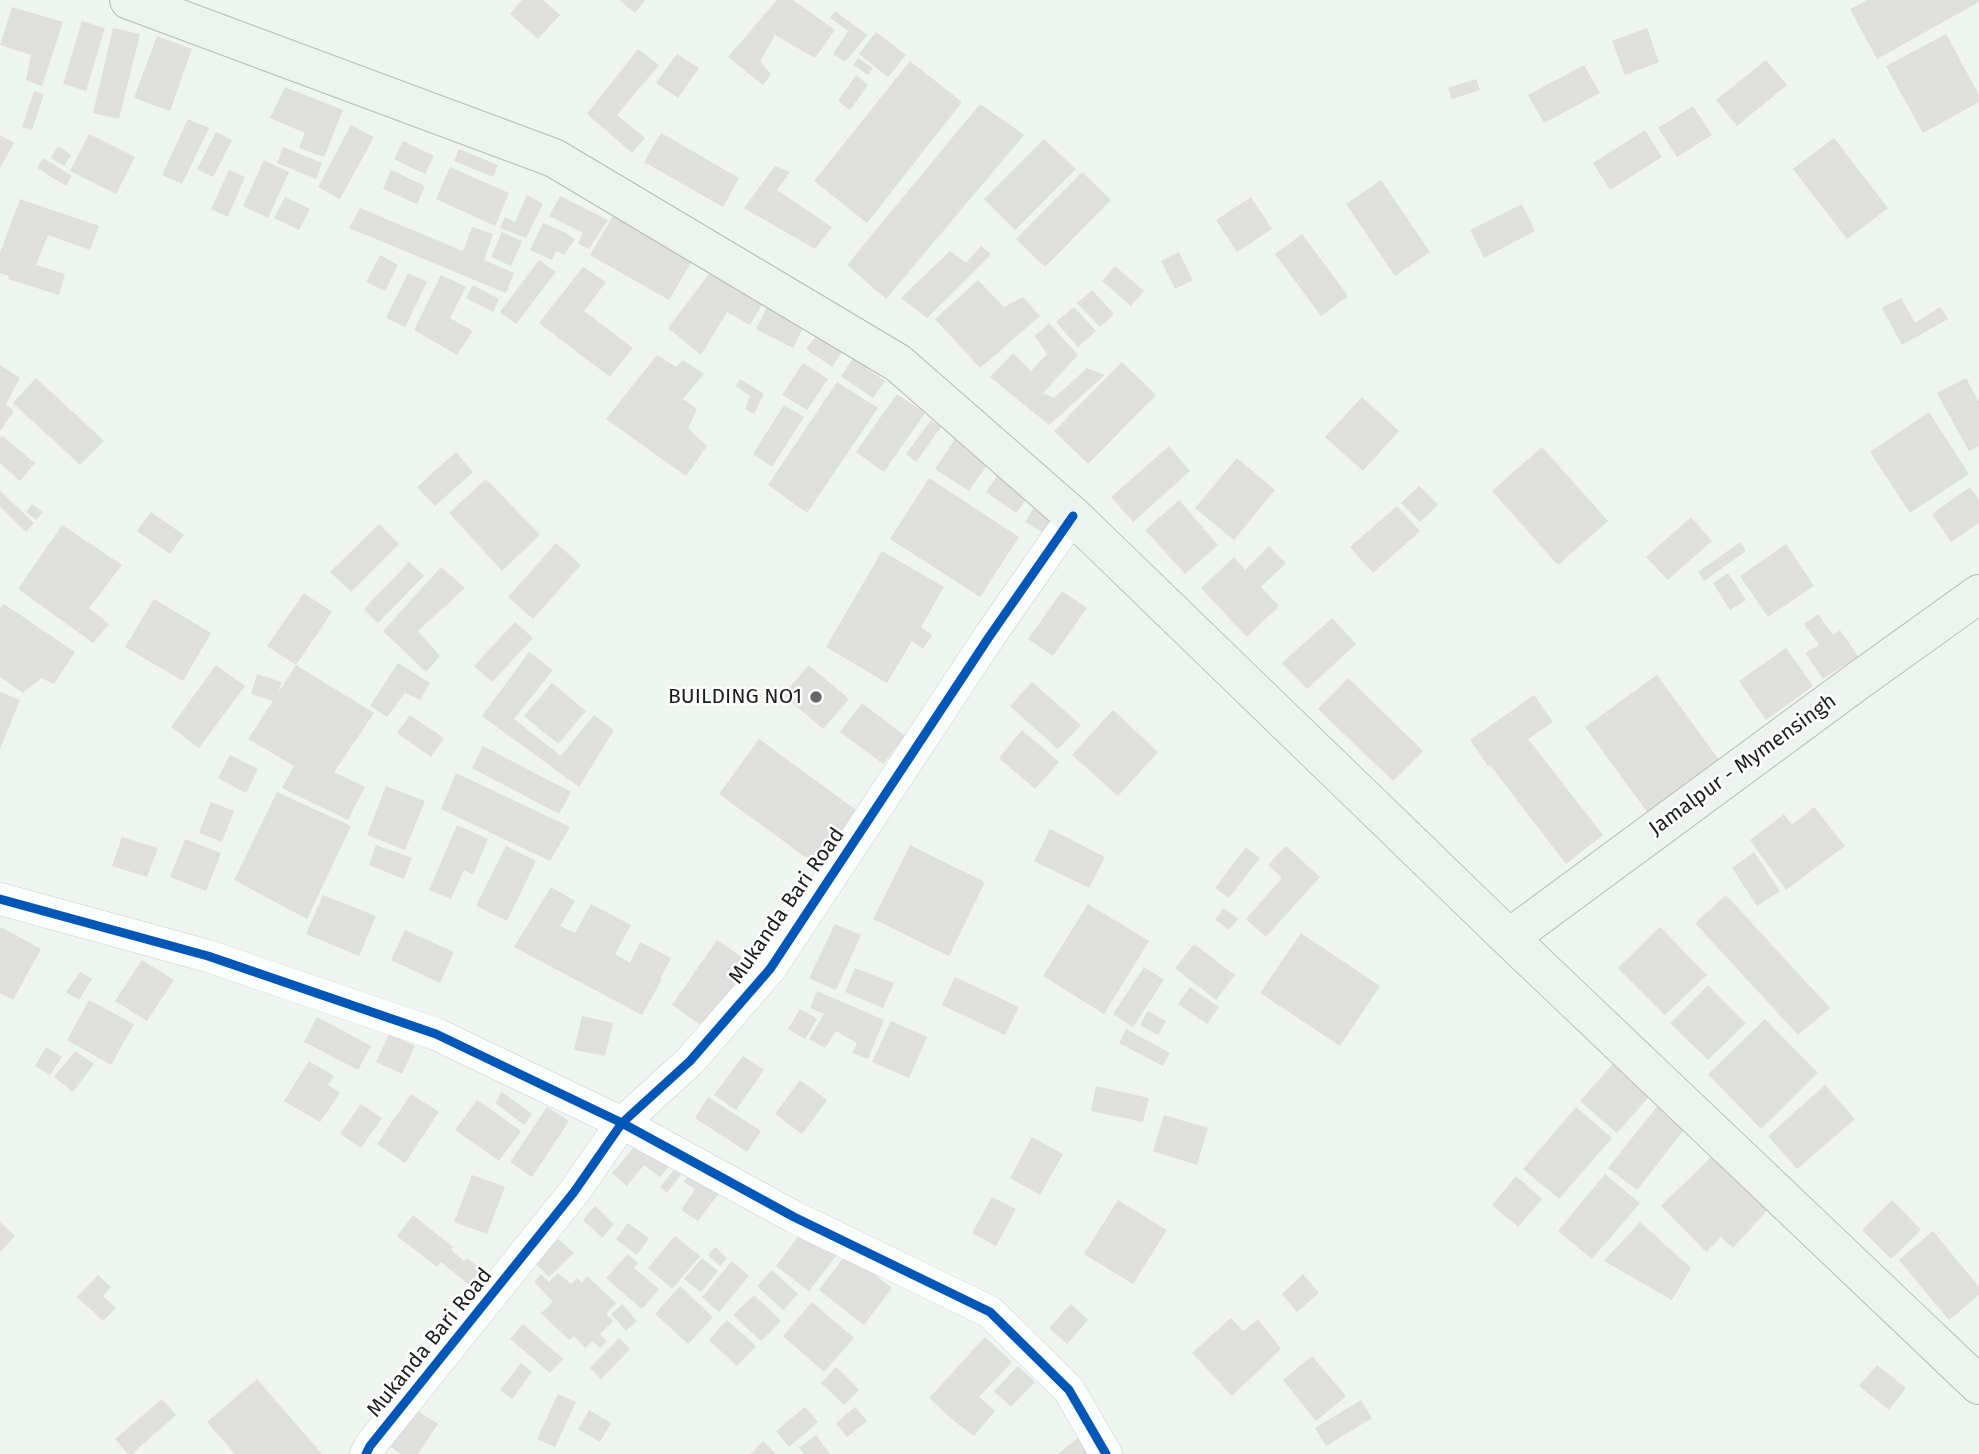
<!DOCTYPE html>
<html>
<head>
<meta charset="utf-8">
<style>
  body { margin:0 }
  canvas { display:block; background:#eef6ef }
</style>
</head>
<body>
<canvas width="1979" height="1454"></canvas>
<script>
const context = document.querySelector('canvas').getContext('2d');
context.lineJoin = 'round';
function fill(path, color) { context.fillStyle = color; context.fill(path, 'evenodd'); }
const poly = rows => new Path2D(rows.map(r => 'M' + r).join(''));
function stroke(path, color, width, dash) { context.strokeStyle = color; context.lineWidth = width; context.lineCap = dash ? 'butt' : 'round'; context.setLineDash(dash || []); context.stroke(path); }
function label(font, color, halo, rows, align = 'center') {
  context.font = font + ' "Fira Sans",sans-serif'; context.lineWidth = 5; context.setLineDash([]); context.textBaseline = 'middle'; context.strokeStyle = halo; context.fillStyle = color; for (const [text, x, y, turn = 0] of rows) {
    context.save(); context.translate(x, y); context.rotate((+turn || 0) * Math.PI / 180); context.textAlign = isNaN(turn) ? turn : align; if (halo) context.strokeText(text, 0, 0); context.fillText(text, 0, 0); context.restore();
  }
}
const building = poly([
  [522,0,543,0,560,15,538,39,510,14],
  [619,0,645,0,635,13],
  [777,0,793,0,835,30,815,58,775,35,760,61,771,74,763,85,728,57],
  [1867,0,1979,0,1979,2,1877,59,1850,9],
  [12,7,63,22,42,86,26,80,31,55,0,45],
  [835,11,867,35,845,62,833,54,848,31,830,18],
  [82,21,105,28,86,91,63,84],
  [113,28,140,34,119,119,93,113],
  [1647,28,1659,62,1625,75,1612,41],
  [876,32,906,55,888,77,859,54],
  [1946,34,1979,95,1979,102,1923,133,1886,66],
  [157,36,192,49,170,111,134,98],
  [638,49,659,65,617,115,645,138,632,153,587,114],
  [677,54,699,68,678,98,656,83],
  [858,58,873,68,868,75,853,65],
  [1766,60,1787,85,1737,126,1716,100],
  [910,61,962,102,867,223,814,181],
  [1584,65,1600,93,1544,123,1528,95],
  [856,75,868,85,850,110,838,101],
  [1476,79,1480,90,1452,99,1448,88],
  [285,87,343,110,324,157,299,148,305,133,270,118],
  [34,91,44,94,32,130,22,127],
  [980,104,1024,135,886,299,847,265],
  [1693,106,1712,135,1677,157,1658,128],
  [188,119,209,128,182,184,162,175],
  [351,125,374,137,340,199,318,187],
  [1645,130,1662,157,1610,190,1593,163],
  [216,132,232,140,213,177,197,169],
  [661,133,739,178,723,207,644,162],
  [89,134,135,157,116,194,70,171],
  [0,135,14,143,0,168],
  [1834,138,1888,208,1847,239,1793,169],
  [1044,139,1076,169,1015,230,984,199],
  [403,141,434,156,425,174,394,159],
  [58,146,71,155,64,166,51,158],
  [283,147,322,163,316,179,277,163],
  [459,149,498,165,493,177,454,161],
  [43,158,72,176,66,186,37,168],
  [264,160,289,172,268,218,243,206],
  [775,166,790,172,777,190,832,227,815,249,744,208],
  [450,167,509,193,495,226,436,199],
  [229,170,245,177,228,217,211,209],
  [391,170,425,186,417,204,383,189],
  [1082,172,1111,200,1045,267,1016,239],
  [1381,180,1430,252,1395,276,1346,204],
  [527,195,543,204,526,238,500,228,505,217,515,222],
  [560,196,608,220,589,249,578,244,583,233,549,216],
  [285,197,310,209,299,230,274,218],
  [1251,197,1272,229,1237,252,1216,220],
  [20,199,99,226,90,250,48,235,36,265,65,274,59,295,8,279,9,276,0,273,0,253],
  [1522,204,1535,231,1484,258,1470,230],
  [360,208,463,251,472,227,493,234,484,260,514,273,506,293,349,228],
  [613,216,692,261,669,300,590,255],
  [543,223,564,232,575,239,564,255,556,251,552,260,530,250],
  [502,232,522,241,511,266,491,257],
  [1302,234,1348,296,1321,316,1275,254],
  [981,246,991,254,927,318,901,298,950,251,966,263],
  [1179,252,1193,280,1175,289,1161,261],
  [380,255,398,265,385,291,366,282],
  [539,260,556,272,516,324,500,312],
  [1115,266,1144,291,1131,306,1102,281],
  [583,267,606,282,584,311,633,348,610,377,539,323],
  [711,271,764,301,750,325,727,312,701,355,668,328],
  [408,273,427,282,405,327,386,318],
  [441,275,466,287,450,318,473,331,457,355,414,330],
  [978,280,1004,307,1023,297,1040,316,980,368,935,319],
  [473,285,499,299,493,312,466,298],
  [1092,290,1114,314,1100,327,1077,303],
  [1901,298,1915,323,1940,307,1948,319,1902,345,1882,308],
  [768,305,805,324,793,348,756,329],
  [1074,307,1096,331,1078,347,1056,322],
  [1049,323,1078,355,1043,393,1054,398,1087,368,1105,375,1049,425,990,377,1013,353,1031,371,1047,354,1035,336],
  [817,335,842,352,832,367,806,349],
  [657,355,676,367,683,360,704,374,683,399,697,409,688,428,707,446,686,476,606,419],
  [853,358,885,381,873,398,841,376],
  [1122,362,1156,395,1088,464,1054,431],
  [803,363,828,379,807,410,782,395],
  [0,365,20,378,6,404,14,411,0,431],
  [36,378,104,441,80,465,13,403],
  [1966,378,1979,402,1979,446,1969,451,1937,393],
  [740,379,764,394,754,414,745,409,750,396,736,386],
  [837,382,878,408,807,513,768,485],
  [897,394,925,413,884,472,856,452],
  [1362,397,1399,431,1363,471,1325,437],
  [784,405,804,417,772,467,753,454],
  [1929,412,1969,474,1910,513,1870,452],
  [931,420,941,427,916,462,906,454],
  [2,436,35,463,20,481,0,463,0,438],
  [955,439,989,462,969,491,935,469],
  [1169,446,1190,471,1133,522,1111,497],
  [1542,447,1608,521,1558,565,1492,491],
  [456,452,473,472,435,506,417,487],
  [1237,458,1275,490,1234,540,1195,508],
  [999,473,1030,494,1016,513,986,492],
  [929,478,1019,537,980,597,890,539],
  [486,479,540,535,502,571,449,513],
  [1419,486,1438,505,1420,522,1401,503],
  [1970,487,1979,500,1979,523,1951,542,1932,514],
  [0,491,34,523,26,532,0,507],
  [1179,500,1218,545,1185,574,1145,530],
  [32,504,43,512,36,520,26,512],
  [1397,506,1420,531,1373,573,1350,547],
  [1033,509,1055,521,1047,535,1025,522],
  [151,512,184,535,170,554,137,531],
  [1691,517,1712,541,1668,580,1646,557],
  [379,524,399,544,351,592,330,572],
  [62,525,122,565,89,608,109,624,93,643,18,589],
  [1740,542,1746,551,1704,581,1698,572],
  [556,543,581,565,533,619,508,597],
  [1786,544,1814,586,1768,617,1740,576],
  [1269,546,1286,563,1261,587,1279,606,1247,637,1201,588,1234,557,1245,570],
  [882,551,944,587,921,627,932,635,923,649,912,641,887,683,826,647],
  [409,562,424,576,378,623,364,609],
  [441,567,465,588,418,631,440,656,426,672,383,631],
  [1728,573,1746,600,1730,610,1713,583],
  [1062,591,1087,608,1053,656,1028,639],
  [304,593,332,612,296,665,267,646],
  [154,599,211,633,183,681,125,647],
  [4,604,75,652,54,684,41,678,23,693,0,677,0,609],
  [1818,614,1833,635,1840,630,1858,656,1823,679,1805,653,1819,645,1804,624],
  [1332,618,1356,644,1307,689,1282,663],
  [515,622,533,638,492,682,474,666],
  [1786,648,1813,686,1766,720,1739,681],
  [529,652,553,670,514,719,561,756,594,715,614,730,579,787,482,716],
  [398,663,430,683,420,700,405,693,387,717,370,706],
  [216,665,245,686,199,748,171,727],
  [296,665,374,713,334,772,365,787,348,820,282,788,294,766,248,739,273,701,251,694,257,674,282,682,278,693],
  [809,665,849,699,823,729,783,695],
  [1657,675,1725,768,1653,820,1585,727],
  [1348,678,1423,751,1393,781,1318,709],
  [1032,682,1081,725,1058,749,1010,706],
  [552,683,586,711,558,744,524,716],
  [0,692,20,700,0,749],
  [1534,695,1553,722,1528,739,1603,835,1566,864,1490,765,1488,766,1470,740],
  [862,703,905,736,883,764,840,732],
  [1113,710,1158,752,1118,796,1072,755],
  [410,715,444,738,431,757,397,733],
  [1022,730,1059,762,1035,789,999,758],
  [759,739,867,818,827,873,719,794],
  [483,746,571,792,559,814,472,768],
  [230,755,258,769,246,793,218,778],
  [456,773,570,827,550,861,441,809],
  [386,786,425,801,405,850,367,835],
  [277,792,351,826,307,919,234,880],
  [211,802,234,811,222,842,199,833],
  [1814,807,1845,846,1786,890,1750,840,1784,814,1792,825],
  [457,825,488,839,473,875,464,870,451,899,429,890],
  [1050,829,1105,857,1089,888,1034,861],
  [122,837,158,848,147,877,112,866],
  [185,839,221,853,206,891,170,877],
  [376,845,412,858,404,879,369,865],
  [910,845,985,882,949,956,873,919],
  [506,846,536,861,507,921,476,906],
  [1286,846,1320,877,1266,937,1246,919,1282,878,1268,865],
  [1246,847,1260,858,1229,898,1215,888],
  [1754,852,1780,891,1757,906,1732,868],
  [551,887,575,901,560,926,575,933,591,904,631,925,615,954,630,963,640,942,671,958,660,979,662,979,642,1015,514,947],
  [323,895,376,916,359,956,306,934],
  [1726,895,1830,1008,1798,1035,1695,923],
  [1088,904,1149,941,1104,1014,1043,976],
  [1224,908,1238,919,1229,930,1215,919],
  [835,924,861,935,836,990,809,978],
  [1,927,41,949,13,1000,0,993,0,929],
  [1660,927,1707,975,1665,1015,1618,968],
  [405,930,454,952,440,983,391,960],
  [1301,933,1380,986,1340,1046,1260,993],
  [717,940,750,963,705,1028,672,1005],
  [1194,944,1235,975,1216,1000,1175,968],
  [142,960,174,980,147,1021,115,1001],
  [1144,967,1164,980,1133,1027,1113,1014],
  [855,968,894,983,883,1008,845,992],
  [80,972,92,979,79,1000,66,992],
  [955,977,1019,1007,1005,1035,942,1005],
  [1708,985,1746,1023,1708,1060,1670,1023],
  [1190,987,1219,1007,1207,1024,1178,1004],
  [817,991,884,1020,868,1059,852,1053,857,1043,836,1031,825,1048,809,1039,824,1014,810,1008],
  [89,1000,134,1024,111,1065,67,1040],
  [800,1009,817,1019,805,1039,788,1029],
  [1148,1011,1166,1021,1158,1035,1140,1025],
  [582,1016,613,1023,605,1056,574,1050],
  [317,1017,371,1046,358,1070,304,1042],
  [1765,1019,1818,1073,1761,1129,1708,1074],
  [891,1021,927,1037,909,1078,872,1062],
  [1126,1029,1170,1053,1163,1066,1119,1043],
  [389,1034,415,1046,402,1074,376,1062],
  [46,1047,62,1057,50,1075,35,1066],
  [75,1051,94,1064,73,1092,54,1077],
  [743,1056,764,1070,736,1110,714,1095],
  [1618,1058,1655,1090,1617,1133,1580,1101],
  [309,1061,334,1076,328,1085,340,1093,320,1122,284,1101],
  [800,1080,827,1100,802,1134,775,1114],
  [1825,1085,1855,1119,1797,1169,1768,1136],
  [1096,1086,1149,1098,1143,1122,1091,1111],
  [502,1092,532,1114,524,1125,495,1103],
  [411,1094,439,1112,405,1163,377,1144],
  [708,1097,761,1131,747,1152,695,1118],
  [1663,1099,1691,1121,1637,1190,1608,1168],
  [477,1100,521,1131,499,1161,455,1130],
  [361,1104,382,1118,361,1148,340,1134],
  [547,1107,569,1121,532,1177,510,1162],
  [1576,1107,1612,1138,1559,1199,1523,1169],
  [1164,1115,1208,1128,1197,1165,1153,1151],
  [643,1137,673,1161,660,1177,644,1165,627,1186,612,1173],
  [1032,1137,1063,1154,1040,1195,1010,1178],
  [1717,1151,1775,1202,1733,1248,1721,1237,1706,1252,1661,1206],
  [680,1162,687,1167,667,1193,660,1187],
  [690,1173,720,1192,698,1221,681,1210,695,1189,684,1182],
  [1605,1174,1640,1203,1592,1259,1558,1231],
  [472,1175,505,1187,487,1234,454,1222],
  [1516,1176,1542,1199,1518,1227,1492,1205],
  [992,1197,1016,1209,996,1246,972,1233],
  [1118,1200,1167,1230,1133,1284,1084,1254],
  [1892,1200,1921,1230,1891,1259,1862,1230],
  [595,1206,614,1224,602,1238,583,1220],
  [413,1215,453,1247,451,1250,464,1261,467,1258,482,1270,469,1285,441,1262,437,1267,397,1236],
  [0,1222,15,1236,0,1252],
  [1640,1222,1691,1268,1672,1300,1604,1261],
  [628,1223,649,1238,637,1255,616,1239],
  [804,1229,837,1255,809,1291,776,1266],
  [1933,1231,1979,1287,1979,1295,1949,1320,1899,1260],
  [675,1236,700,1256,672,1289,648,1268],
  [558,1239,574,1253,549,1277,535,1263],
  [715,1247,727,1258,720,1266,708,1255],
  [847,1253,892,1288,864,1325,819,1290],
  [628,1254,638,1263,634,1268,659,1289,642,1309,606,1278],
  [702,1258,718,1271,701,1292,684,1279],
  [732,1261,749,1276,719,1312,702,1297],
  [772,1270,798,1294,783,1310,757,1286],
  [558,1273,571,1284,577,1278,582,1283,587,1276,616,1303,606,1314,613,1321,600,1334,607,1341,600,1348,592,1341,585,1348,574,1336,569,1340,541,1313,553,1302,534,1282,541,1274,549,1282],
  [1303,1274,1319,1293,1297,1312,1282,1294],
  [98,1275,111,1287,103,1296,116,1308,103,1321,77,1297],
  [680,1286,713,1317,688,1344,655,1314],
  [754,1295,781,1321,761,1341,733,1315],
  [812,1302,854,1338,824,1372,783,1336],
  [622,1304,637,1321,626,1331,611,1314],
  [1071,1304,1088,1320,1067,1344,1049,1328],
  [1231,1318,1243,1331,1258,1319,1281,1349,1232,1396,1192,1353],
  [727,1320,756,1346,737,1366,709,1340],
  [523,1324,563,1359,550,1373,510,1339],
  [985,1337,1012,1362,979,1397,995,1411,974,1436,955,1422,929,1398],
  [619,1338,630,1349,601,1379,590,1368],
  [1312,1356,1346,1396,1316,1421,1283,1380],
  [521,1363,532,1372,512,1399,500,1390],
  [1877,1365,1906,1388,1889,1410,1859,1386],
  [1018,1366,1035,1382,1011,1407,994,1391],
  [836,1367,859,1390,844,1405,821,1383],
  [257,1379,322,1454,235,1454,207,1422],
  [558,1394,576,1402,555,1447,537,1439],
  [162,1399,176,1415,132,1454,128,1454,115,1439],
  [1361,1400,1372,1418,1326,1446,1315,1428],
  [805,1407,818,1422,789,1447,776,1431],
  [855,1407,867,1421,847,1437,836,1423],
  [413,1408,438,1424,418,1454,401,1454,388,1445],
  [589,1410,611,1423,600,1442,578,1429],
  [816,1435,830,1454,805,1454,799,1448],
  [1079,1437,1093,1454,1058,1454],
  [763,1441,776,1454,751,1454]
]);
const minor = poly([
  [0,899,208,956,436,1034,622,1123,794,1217,990,1312,1069,1390,1106,1454],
  [366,1454,370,1446,574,1192,622,1123,690,1061,770,969,989,637,1073,516]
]);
const primary = poly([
  [129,0,554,158,898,363,1073,516,1509,938,1979,1385],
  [1509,938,1859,680,1979,594]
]);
const cycleway = poly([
  [0,899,208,956,436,1034,622,1123,794,1217,990,1312,1069,1390,1106,1454],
  [366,1454,370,1446,574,1192,622,1123,690,1061,770,969,989,637,1073,516]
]);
const markers = [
  [816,697,7,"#646a65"]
];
const poiNames = [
  ["BUILDING NO1",802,697]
];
const streetNames = [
  ["Jamalpur - Mymensingh",1743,765,-36],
  ["Mukanda Bari Road",787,906,-55],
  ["Mukanda Bari Road",430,1343,-51]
];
fill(building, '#dfdfdd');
stroke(minor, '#cbd1cc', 33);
stroke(primary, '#b0bdb2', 40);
stroke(minor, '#fcfefd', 32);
stroke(primary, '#edf3ee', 38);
stroke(cycleway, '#0057b8', 9);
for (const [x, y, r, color] of markers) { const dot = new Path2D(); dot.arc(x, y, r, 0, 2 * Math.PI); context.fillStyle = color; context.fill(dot); stroke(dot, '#fff', 2.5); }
label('21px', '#1a1f1a', '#fff', poiNames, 'right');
label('21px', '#1a1f1a', '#fff', streetNames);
</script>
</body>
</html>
